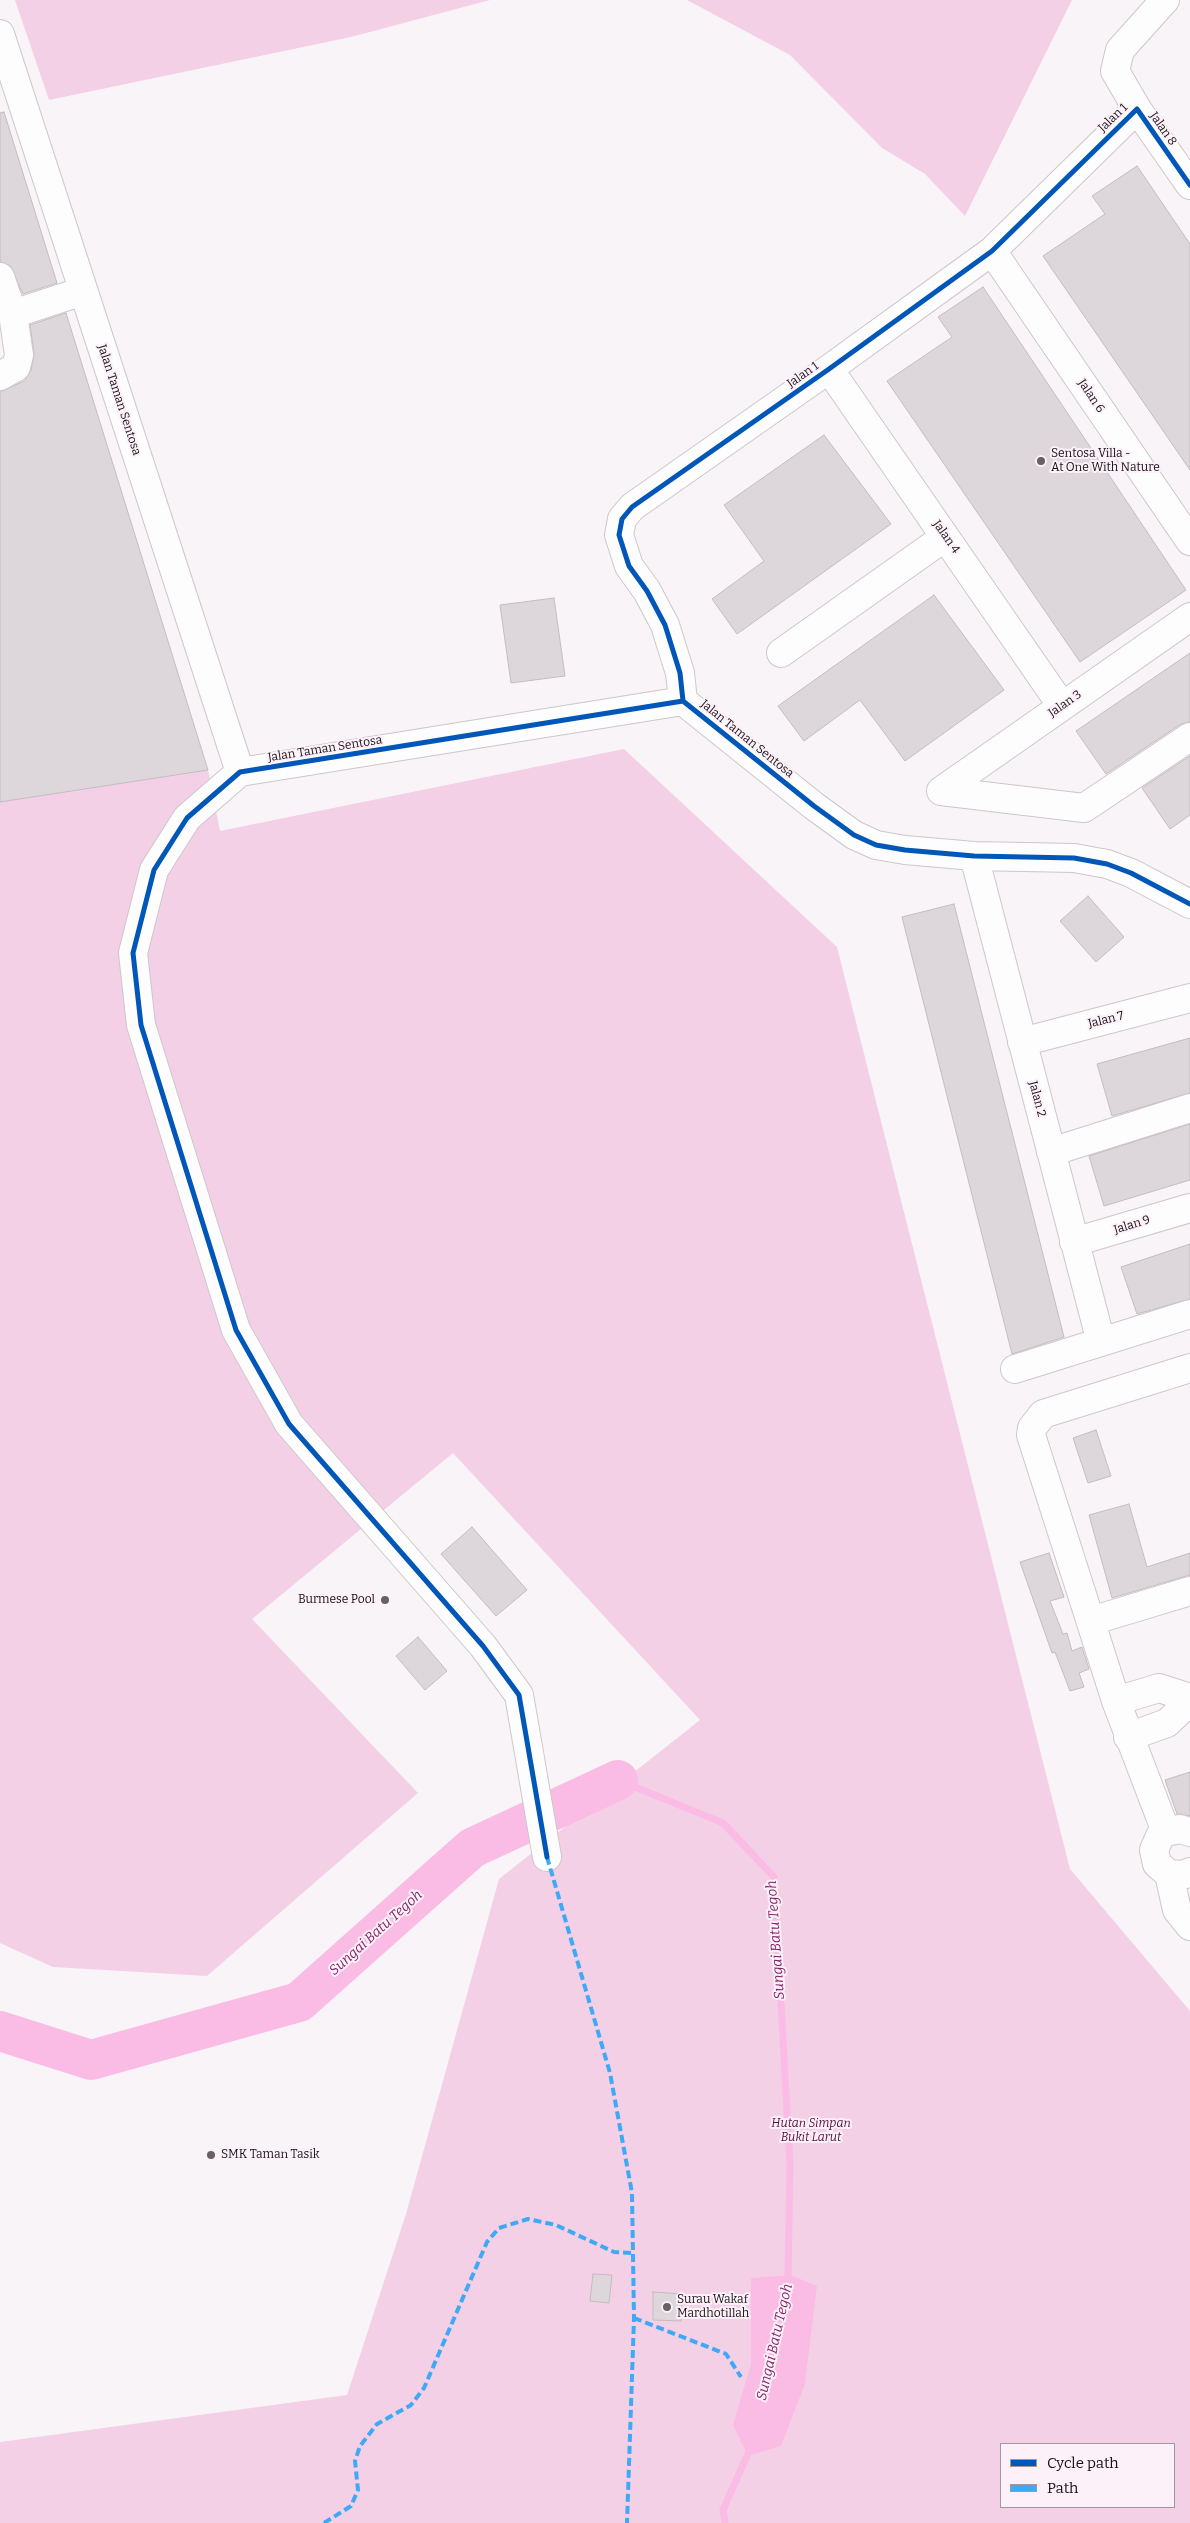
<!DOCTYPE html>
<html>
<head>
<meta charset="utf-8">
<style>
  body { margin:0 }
  #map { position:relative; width:1190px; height:2523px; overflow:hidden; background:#f9f4f7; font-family:Bitter,serif }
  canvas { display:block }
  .legend { position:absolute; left:1000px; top:2443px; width:175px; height:65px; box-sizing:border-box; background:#fcf1f8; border:1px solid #a1979e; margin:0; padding:6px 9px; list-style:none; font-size:15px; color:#191116 }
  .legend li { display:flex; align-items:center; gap:10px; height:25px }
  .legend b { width:25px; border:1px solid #a1979e }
</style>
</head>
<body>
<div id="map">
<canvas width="1190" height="2523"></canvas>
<ul class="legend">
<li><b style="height:6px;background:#0057b8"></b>Cycle path</li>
<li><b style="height:6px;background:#3fa9f5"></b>Path</li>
</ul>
</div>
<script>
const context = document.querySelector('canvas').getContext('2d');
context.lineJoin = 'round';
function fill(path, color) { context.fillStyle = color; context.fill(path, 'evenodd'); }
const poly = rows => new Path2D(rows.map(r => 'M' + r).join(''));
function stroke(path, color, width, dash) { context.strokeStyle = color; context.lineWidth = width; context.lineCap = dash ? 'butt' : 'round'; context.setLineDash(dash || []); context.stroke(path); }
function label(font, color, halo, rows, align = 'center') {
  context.font = font + ' Bitter,serif'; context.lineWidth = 4; context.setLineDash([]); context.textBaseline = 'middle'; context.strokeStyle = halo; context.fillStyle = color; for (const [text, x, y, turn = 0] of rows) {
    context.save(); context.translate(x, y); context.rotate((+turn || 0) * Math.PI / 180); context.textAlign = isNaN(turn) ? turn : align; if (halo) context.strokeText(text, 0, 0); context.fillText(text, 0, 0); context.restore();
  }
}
const green = poly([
  [15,0,490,0,351,37,49,100],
  [687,0,1072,0,965,216,925,174,882,148,790,55],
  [624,749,837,947,1070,1869,1190,2011,1190,2523,0,2523,0,2442,347,2395,406,2214,499,1879,700,1720,453,1453,252,1619,418,1793,207,1976,53,1967,0,1943,0,802,208,770,220,831],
  [1001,2444,1174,2444,1174,2507,1001,2507]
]);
const water = poly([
  [790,2275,817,2286,805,2384,781,2446,748,2456,733,2425,751,2364,751,2278]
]);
const stream = poly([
  [618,1780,723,1823,774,1877,790,2164,788,2282],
  [725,2523,723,2510,750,2449]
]);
const river = poly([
  [0,2031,91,2060,299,2002,472,1848,618,1780]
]);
const building = poly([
  [4,112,57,283,23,294,10,266,0,262,0,113,4,112],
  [1137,166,1190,244,1190,470,1043,256,1105,214,1092,196,1137,166],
  [983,287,1186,590,1080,662,887,381,952,337,938,317,983,287],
  [66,313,208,770,0,802,0,392,24,381,31,371,34,353,30,325,66,313],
  [824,435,891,524,737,634,712,599,764,561,724,505,824,435],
  [934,595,1004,690,905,761,860,700,804,741,778,706,934,595],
  [554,598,565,676,511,683,500,605,554,598],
  [1190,653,1190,722,1181,724,1106,774,1076,731,1190,653],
  [1190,756,1190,815,1170,829,1142,788,1190,756],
  [1088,896,1124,937,1096,962,1060,921,1088,896],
  [954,904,1064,1337,1012,1354,902,917,954,904],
  [1190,1038,1190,1093,1112,1116,1097,1064,1190,1038],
  [1190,1124,1190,1180,1104,1206,1089,1156,1190,1124],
  [1190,1244,1190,1299,1137,1314,1121,1267,1190,1244],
  [1096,1430,1111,1476,1088,1483,1073,1438,1096,1430],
  [1129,1504,1147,1567,1190,1553,1190,1575,1112,1598,1089,1515,1129,1504],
  [472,1527,527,1590,496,1616,441,1554,472,1527],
  [1049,1553,1064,1597,1050,1601,1063,1634,1067,1633,1072,1651,1082,1647,1089,1669,1079,1673,1084,1687,1070,1691,1055,1652,1052,1653,1020,1562,1049,1553],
  [418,1637,447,1671,425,1690,396,1656,418,1637],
  [1190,1772,1190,1816,1177,1814,1165,1780,1190,1772],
  [593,2274,612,2275,609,2303,590,2301,593,2274],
  [653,2292,682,2294,681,2321,653,2320,653,2292]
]);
const minor = poly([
  [1165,0,1120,50,1115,71,1137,109,1190,185],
  [0,34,240,772],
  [992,251,1190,541],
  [0,277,13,314,83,291],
  [829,369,1062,706],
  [0,376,16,367,19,355,13,314],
  [781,653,945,537],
  [683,701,680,673,665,625,647,591,629,566,619,535,622,519,632,507,829,369,992,251,1137,109],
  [240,772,187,818,154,870,133,953,141,1025,236,1330,289,1424,483,1646,519,1695,547,1857],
  [240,772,683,701,814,806,854,835,876,845,905,850,974,856,1074,858,1107,864,1131,873,1190,904],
  [941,791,1190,617],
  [941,791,1084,808,1190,737],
  [974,856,1101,1342],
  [1022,1042,1190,998],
  [1051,1152,1190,1108],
  [1074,1242,1190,1208],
  [1015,1369,1190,1314],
  [1091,1621,1190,1591],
  [1116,1701,1159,1688,1190,1698],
  [1128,1737,1167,1723,1190,1701],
  [1166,1832,1116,1701,1031,1435,1032,1428,1043,1414,1190,1368],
  [1190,1832,1180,1829,1166,1832,1160,1836,1154,1850,1157,1864,1169,1874,1183,1875,1190,1872],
  [1169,1874,1177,1910,1190,1926]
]);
const quiet = poly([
  [547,1857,610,2073,632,2193,634,2318,627,2523],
  [634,2318,726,2354,741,2377],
  [324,2523,351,2506,358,2490,355,2461,360,2446,377,2424,411,2405,424,2388,487,2242,499,2228,528,2219,556,2225,614,2252,632,2253]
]);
const cycleway = poly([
  [683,701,680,673,665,625,647,591,629,566,619,535,622,519,632,507,829,369,992,251,1137,109,1190,185],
  [547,1857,519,1695,483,1646,289,1424,236,1330,141,1025,133,953,154,870,187,818,240,772,683,701,814,806,854,835,876,845,905,850,974,856,1074,858,1107,864,1131,873,1190,904]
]);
const markers = [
  [1041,461,5,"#676065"],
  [385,1600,5,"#676065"],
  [211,2155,5,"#676065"],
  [667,2307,5,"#676065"]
];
const streetNames = [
  ["Jalan 1",1113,118,-44],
  ["Jalan 8",1163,129,55],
  ["Jalan 1",803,375,-35],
  ["Jalan 6",1091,396,56],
  ["Jalan Taman Sentosa",119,400,72],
  ["Jalan 4",946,537,55],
  ["Jalan 3",1065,704,-35],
  ["Jalan Taman Sentosa",747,739,39],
  ["Jalan Taman Sentosa",325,749,-9],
  ["Jalan 7",1106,1020,-14],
  ["Jalan 2",1037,1099,75],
  ["Jalan 9",1132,1225,-17]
];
const poiNames = [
  ["Sentosa Villa -",1051,454],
  ["At One With Nature",1051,468],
  ["Burmese Pool",375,1600,"right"],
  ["SMK Taman Tasik",221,2155],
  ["Surau Wakaf",677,2300],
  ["Mardhotillah",677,2314]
];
const parkNames = [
  ["Hutan Simpan",811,2124],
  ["Bukit Larut",811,2138]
];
const waterNames = [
  ["Sungai Batu Tegoh",376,1933,-42],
  ["Sungai Batu Tegoh",776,1940,-94],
  ["Sungai Batu Tegoh",775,2342,-77]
];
fill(green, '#f4d0e6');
fill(water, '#fabce4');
stroke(stream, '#fabce4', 7);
stroke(river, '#fabce4', 40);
fill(building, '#ddd6da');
stroke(building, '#c3bcc0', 1);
stroke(minor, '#cec6ca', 30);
stroke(minor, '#fefdfe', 28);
stroke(quiet, '#3fa9f5', 4, [8, 4]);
stroke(cycleway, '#0057b8', 5);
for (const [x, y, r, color] of markers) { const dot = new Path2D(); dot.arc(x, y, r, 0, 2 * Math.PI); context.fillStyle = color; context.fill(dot); stroke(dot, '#fcf1f8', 2); }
label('12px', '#191116', '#fcf1f8', streetNames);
label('12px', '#191116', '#fcf1f8', poiNames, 'left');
label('italic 12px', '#580c45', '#fcf1f8', parkNames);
label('italic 14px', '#86236a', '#fcf1f8', waterNames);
</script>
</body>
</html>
